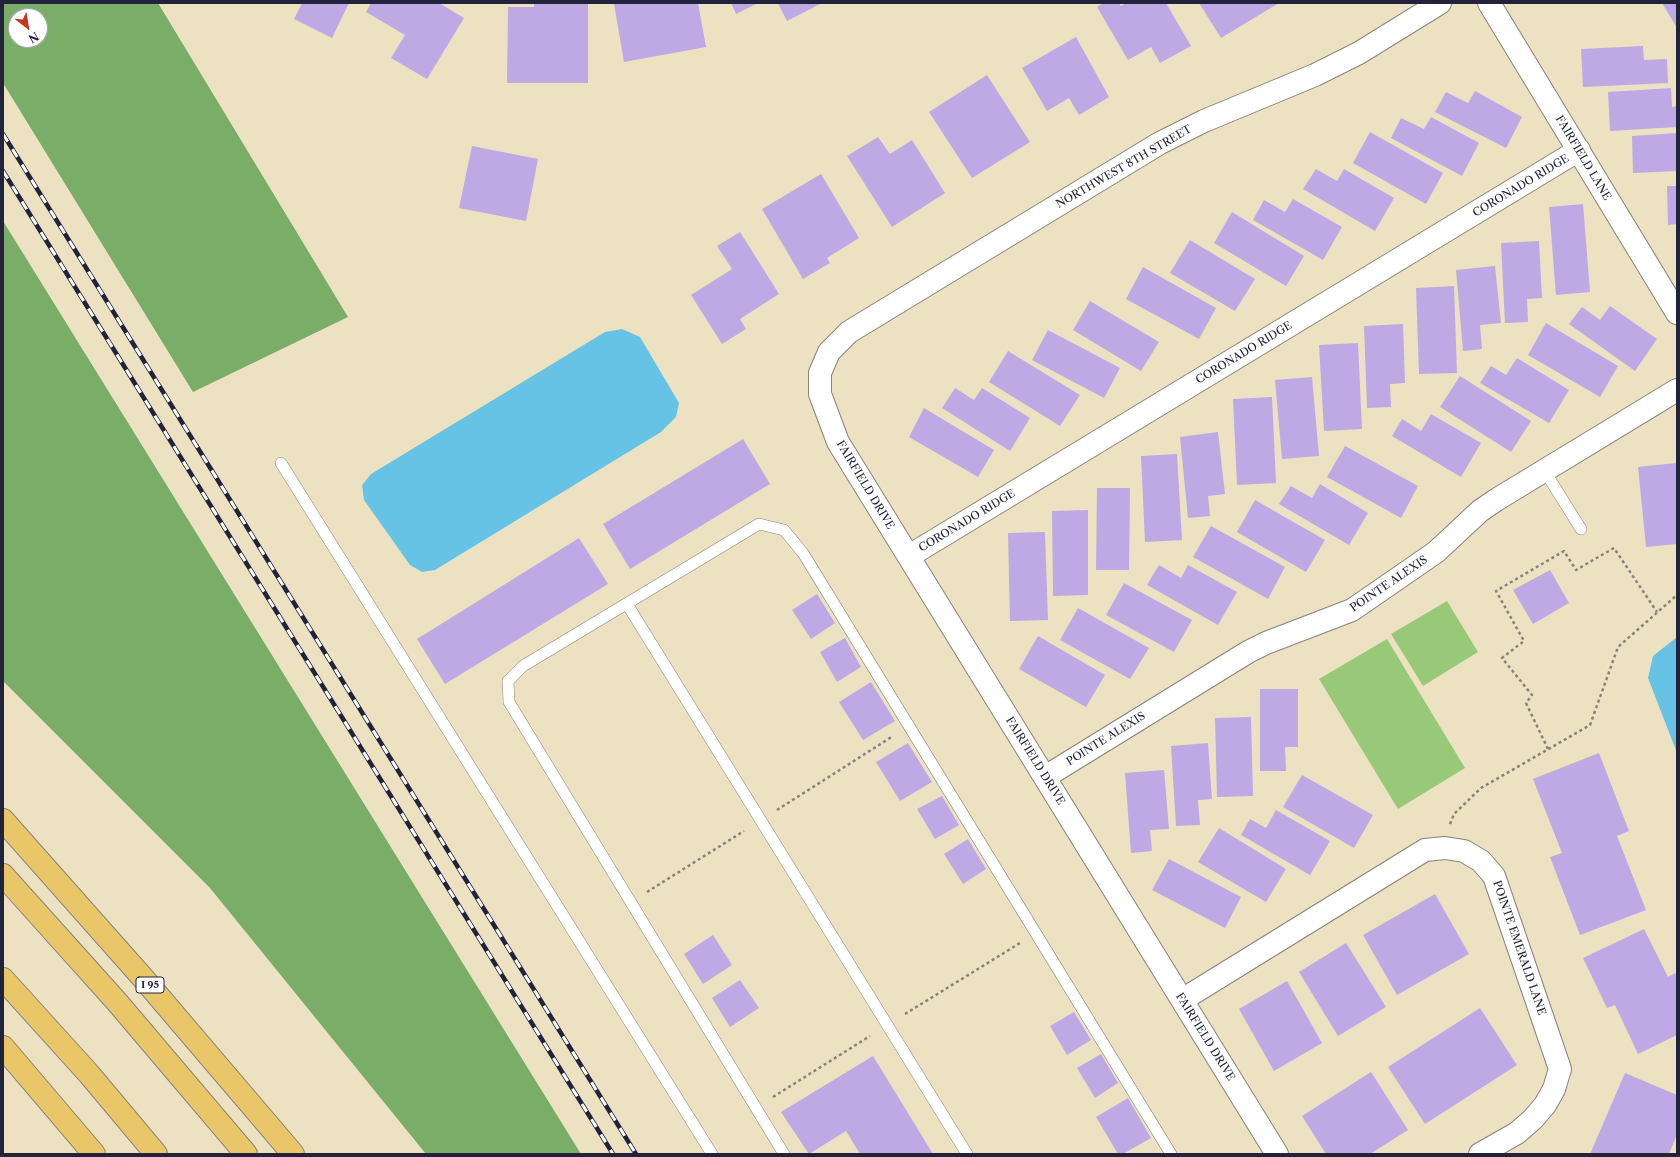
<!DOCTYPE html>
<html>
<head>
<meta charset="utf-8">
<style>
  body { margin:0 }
  #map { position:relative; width:1680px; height:1157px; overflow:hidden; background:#ece2c1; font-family:"Libre Caslon Text",serif }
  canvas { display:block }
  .frame { position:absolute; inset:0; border:4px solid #22223b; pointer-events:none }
  .north { position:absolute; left:8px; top:8px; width:40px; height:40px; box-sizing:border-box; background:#fff; border:1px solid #a7a7b1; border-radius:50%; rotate:149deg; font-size:11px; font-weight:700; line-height:16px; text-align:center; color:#22223b }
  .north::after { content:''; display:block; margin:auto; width:14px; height:18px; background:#c8321e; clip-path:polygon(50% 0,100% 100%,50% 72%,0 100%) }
</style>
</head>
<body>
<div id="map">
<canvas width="1680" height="1157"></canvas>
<div class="frame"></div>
<div class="north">N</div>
</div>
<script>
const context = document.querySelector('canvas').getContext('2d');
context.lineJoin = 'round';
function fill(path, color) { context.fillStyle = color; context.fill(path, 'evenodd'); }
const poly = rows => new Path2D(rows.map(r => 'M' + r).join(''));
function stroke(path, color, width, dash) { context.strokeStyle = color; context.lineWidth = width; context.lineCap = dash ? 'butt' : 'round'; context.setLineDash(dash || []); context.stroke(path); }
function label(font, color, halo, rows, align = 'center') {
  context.font = font + ' "Libre Caslon Text",serif'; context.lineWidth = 4; context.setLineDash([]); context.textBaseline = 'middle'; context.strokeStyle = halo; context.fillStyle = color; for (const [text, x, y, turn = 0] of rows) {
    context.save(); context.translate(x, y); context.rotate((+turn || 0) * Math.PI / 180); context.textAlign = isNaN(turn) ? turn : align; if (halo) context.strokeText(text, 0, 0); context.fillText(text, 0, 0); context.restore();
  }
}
const green = poly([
  [1447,601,1478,652,1423,686,1391,634],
  [1387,639,1465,768,1398,809,1319,679]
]);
const forest = poly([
  [3,3,158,3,348,317,193,392,3,83],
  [16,16,40,16,40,40,16,40],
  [3,221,581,1154,426,1154,210,888,3,681]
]);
const water = poly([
  [622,329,640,337,679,403,676,417,661,432,435,570,422,572,410,565,364,500,362,485,371,474,605,332],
  [1677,637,1677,753,1648,678,1653,656]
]);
const building = poly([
  [302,3,349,3,332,38,294,19],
  [371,3,439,3,464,18,427,79,391,58,405,35,366,12],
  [534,3,588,3,588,83,507,83,508,7,534,7],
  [621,3,698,3,706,47,624,62,614,4],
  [731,3,758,3,736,14],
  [778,3,822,3,787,21],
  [1103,3,1119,3,1121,6,1126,3,1166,3,1191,46,1160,63,1151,47,1128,60,1097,7],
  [1199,3,1279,3,1221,38],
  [1662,3,1677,3,1677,28],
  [1076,37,1109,97,1079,115,1069,98,1047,111,1022,68],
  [1643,46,1644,60,1667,59,1668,83,1583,87,1581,49],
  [987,75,1030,142,972,178,929,112],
  [1671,88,1672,107,1677,106,1677,127,1610,131,1608,92],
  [1475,91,1522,117,1506,148,1435,112,1446,92,1468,103],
  [1431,117,1479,143,1462,176,1391,138,1401,118,1424,129],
  [1370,132,1443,173,1426,204,1353,163],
  [1677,133,1677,171,1633,173,1632,136],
  [878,137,890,154,912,140,945,193,892,227,847,156],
  [472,146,538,159,526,221,459,208],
  [1316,169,1337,181,1344,169,1394,198,1375,231,1303,189],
  [821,174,859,238,827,258,830,263,803,279,762,209],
  [1667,186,1677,186,1677,224,1668,225],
  [1293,199,1342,227,1323,260,1253,220,1264,200,1285,212],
  [1583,204,1590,292,1556,295,1549,207],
  [1232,212,1304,256,1286,286,1214,243],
  [740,232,779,294,740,319,746,329,722,344,691,295,732,269,717,246],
  [1190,240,1255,279,1235,311,1170,273],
  [1539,241,1542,298,1527,299,1528,322,1505,323,1501,243],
  [1495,266,1501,323,1480,325,1482,349,1463,351,1456,270],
  [1143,267,1216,308,1199,339,1126,299],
  [1454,286,1457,373,1419,374,1416,288],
  [1090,301,1159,342,1141,371,1073,330],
  [1610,306,1657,339,1635,371,1569,324,1582,307,1600,320],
  [1546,323,1618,366,1600,397,1528,355],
  [1403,324,1405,383,1390,384,1391,407,1367,408,1364,326],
  [1048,330,1120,368,1104,398,1032,360],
  [1358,343,1362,429,1324,431,1319,345],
  [1008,351,1080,395,1060,426,989,382],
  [1517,358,1569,390,1549,423,1480,383,1491,366,1506,375],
  [1460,376,1531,421,1511,452,1440,407],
  [1312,377,1319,456,1282,459,1275,380],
  [955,388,974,400,982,388,1030,418,1010,451,942,408],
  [1272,397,1276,483,1237,485,1233,399],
  [924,408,994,450,978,477,909,437],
  [1431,414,1481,443,1461,477,1392,436,1402,419,1421,431],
  [1218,432,1225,494,1208,496,1210,516,1188,518,1180,437],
  [743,439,770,484,630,569,603,524],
  [1345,446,1418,486,1401,518,1327,477],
  [1177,454,1182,540,1145,542,1141,456],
  [1676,463,1677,544,1646,547,1638,467],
  [1320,484,1368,513,1349,545,1279,504,1291,486,1312,498],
  [1097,488,1130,488,1129,570,1096,570],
  [1255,500,1325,540,1306,572,1237,532],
  [1088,510,1088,595,1053,596,1052,511],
  [1211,526,1285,567,1268,599,1193,557],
  [1045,532,1048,620,1010,621,1008,533],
  [579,538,608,584,445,684,417,639],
  [1159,565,1181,578,1188,565,1237,592,1218,625,1147,585],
  [1550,570,1569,603,1533,624,1513,590],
  [1124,583,1192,620,1174,652,1106,615],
  [817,594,835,623,811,639,792,610],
  [1078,608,1149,648,1130,679,1060,640],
  [1038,636,1105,675,1086,707,1019,669],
  [845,638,861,667,837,682,820,652],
  [871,682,895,721,863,740,839,702],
  [1260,689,1298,689,1298,747,1285,747,1286,771,1260,771],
  [1251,717,1253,796,1217,797,1215,718],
  [908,743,932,782,900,801,876,762],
  [1208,743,1212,799,1198,800,1200,825,1176,826,1171,746],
  [1599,753,1629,831,1617,836,1646,910,1580,935,1550,857,1562,853,1533,779],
  [1164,770,1169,829,1150,830,1152,851,1131,853,1125,773],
  [1302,775,1373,815,1354,848,1283,807],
  [942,796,959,825,935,839,917,809],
  [1276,810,1330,841,1310,875,1241,835,1250,819,1266,828],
  [1219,828,1286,869,1266,902,1198,862],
  [968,839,986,869,963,884,944,854],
  [1169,859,1241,897,1225,928,1152,890],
  [1435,894,1469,954,1397,995,1363,935],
  [1644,929,1668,977,1675,973,1677,976,1677,1035,1638,1054,1615,1005,1607,1008,1583,958],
  [713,935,732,965,703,984,684,954],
  [1346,943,1386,1007,1338,1036,1299,972],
  [740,980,759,1008,730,1027,712,998],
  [1287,981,1322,1043,1274,1071,1239,1009],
  [1480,1008,1517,1065,1425,1124,1388,1067],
  [1074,1012,1091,1040,1067,1055,1050,1026],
  [1101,1054,1118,1083,1095,1098,1077,1068],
  [873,1056,933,1154,860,1154,846,1131,809,1154,781,1112],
  [1371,1072,1408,1130,1370,1154,1326,1154,1302,1116],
  [1625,1073,1677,1095,1677,1134,1669,1154,1590,1154],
  [1128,1098,1151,1138,1123,1154,1118,1154,1096,1117]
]);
const path = poly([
  [1548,749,1526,703,1532,695,1502,658,1524,641,1496,591,1564,551,1576,570,1614,548,1657,612],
  [777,810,893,736],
  [1450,824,1454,814,1481,788,1590,725,1618,647,1677,595],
  [647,892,744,831],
  [905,1014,1020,943],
  [773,1097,870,1036]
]);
const lane = poly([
  [281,463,712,1154],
  [1544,470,1581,529],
  [627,604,967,1154],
  [784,1154,509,702,508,681,523,666,759,524,784,530,803,553,1171,1154]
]);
const street = poly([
  [1489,3,1677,313],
  [909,556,1579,150],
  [1045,777,1248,652,1266,643,1352,610,1436,552,1480,511,1496,500,1677,390],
  [1182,1000,1425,850,1445,848,1464,851,1481,861,1494,876,1560,1069,1554,1089,1545,1105,1533,1119,1517,1133,1480,1154],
  [1277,1154,838,442,820,394,820,373,829,352,849,332,1160,143,1204,121,1315,75,1359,53,1440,3]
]);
const highway = poly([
  [3,820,143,978,293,1154],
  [3,875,117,1002,246,1154],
  [3,979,89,1074,156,1154],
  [3,1047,94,1154]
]);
const rail = poly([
  [3,134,636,1154],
  [3,171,613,1154]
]);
const shields = [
  [150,985,28]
];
const shieldNames = [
  ["I 95",150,985]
];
const streetNames = [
  ["FAIRFIELD LANE",1583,158,59],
  ["NORTHWEST 8TH STREET",1124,167,-30],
  ["CORONADO RIDGE",1521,186,-31],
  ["CORONADO RIDGE",1244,353,-31],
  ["FAIRFIELD DRIVE",865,485,59],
  ["CORONADO RIDGE",967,521,-31],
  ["POINTE ALEXIS",1389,584,-34],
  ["POINTE ALEXIS",1106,739,-32],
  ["FAIRFIELD DRIVE",1035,761,58],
  ["POINTE EMERALD LANE",1519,948,71],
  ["FAIRFIELD DRIVE",1205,1037,58]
];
fill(green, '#98c978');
fill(forest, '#7aad68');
fill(water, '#67c3e5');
fill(building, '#bea9e5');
stroke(lane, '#87827e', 12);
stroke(street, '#87827e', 24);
stroke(highway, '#87827e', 24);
stroke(path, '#87827e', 2.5, [3, 3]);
stroke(lane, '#fff', 11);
stroke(street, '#fff', 22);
stroke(highway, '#e9c769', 22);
stroke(rail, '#22223b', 4.5);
stroke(rail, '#fff', 3, [9]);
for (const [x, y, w] of shields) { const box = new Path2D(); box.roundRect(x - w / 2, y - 8, w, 16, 3); context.fillStyle = '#fff'; context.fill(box); stroke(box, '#22223b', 1); }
label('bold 10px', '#22223b', null, shieldNames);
label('11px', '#22223b', '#fff', streetNames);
</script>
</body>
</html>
